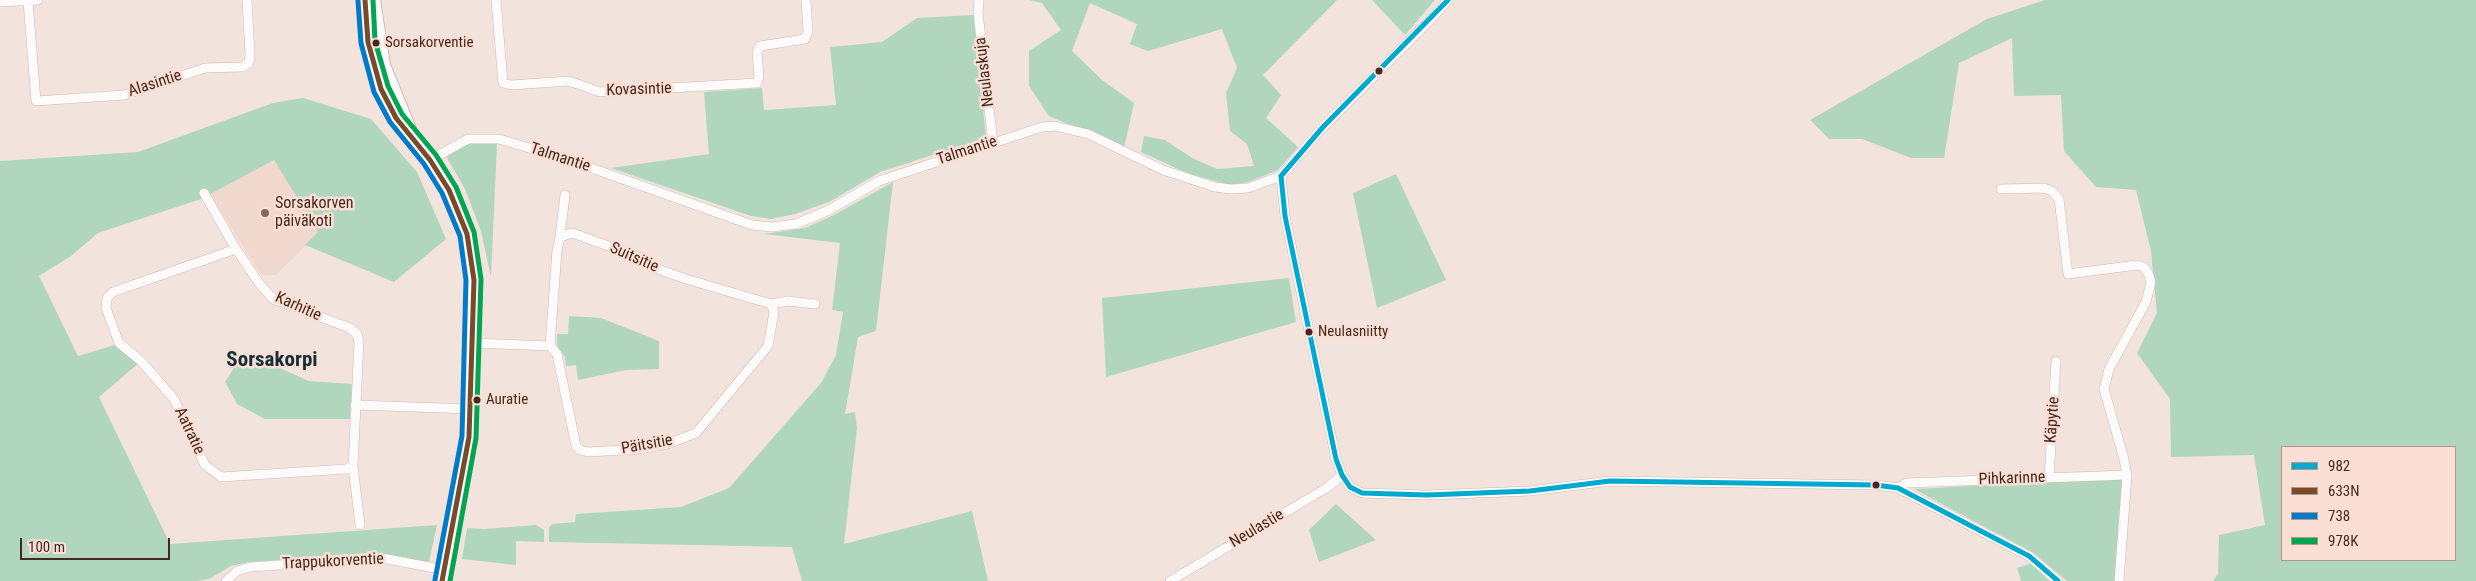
<!DOCTYPE html>
<html>
<head>
<meta charset="utf-8">
<style>
  body { margin:0 }
  #map { position:relative; width:2476px; height:581px; overflow:hidden; background:#f3e3dd; font-family:"Roboto Condensed",sans-serif }
  canvas { display:block }
  .legend { position:absolute; left:2281px; top:446px; width:175px; height:115px; box-sizing:border-box; background:#fbdfd5; border:1px solid #b1968c; margin:0; padding:6px 9px; list-style:none; font-size:15px; color:#43291f }
  .legend li { display:flex; align-items:center; gap:10px; height:25px }
  .legend b { width:25px; border:1px solid #b1968c }
  .scale { position:absolute; left:20px; top:538px; width:150px; height:22px; box-sizing:border-box; border:2px solid #43291f; border-top:0; padding-left:6px; font-size:15px; line-height:18px; white-space:nowrap; color:#43291f; -webkit-text-stroke:4px #fbdfd5; paint-order:stroke }
</style>
</head>
<body>
<div id="map">
<canvas width="2476" height="581"></canvas>
<ul class="legend">
<li><b style="height:6px;background:#00a9ce"></b>982</li>
<li><b style="height:6px;background:#7a4b2a"></b>633N</li>
<li><b style="height:6px;background:#007ac9"></b>738</li>
<li><b style="height:6px;background:#00a651"></b>978K</li>
</ul>
<div class="scale">100 m</div>
</div>
<script>
const context = document.querySelector('canvas').getContext('2d');
context.lineJoin = 'round';
function fill(path, color) { context.fillStyle = color; context.fill(path, 'evenodd'); }
const poly = rows => new Path2D(rows.map(r => 'M' + r).join(''));
function stroke(path, color, width, dash) { context.strokeStyle = color; context.lineWidth = width; context.lineCap = dash ? 'butt' : 'round'; context.setLineDash(dash || []); context.stroke(path); }
function label(font, color, halo, rows, align = 'center') {
  context.font = font + ' "Roboto Condensed",sans-serif'; context.lineWidth = 5; context.setLineDash([]); context.textBaseline = 'middle'; context.strokeStyle = halo; context.fillStyle = color; for (const [text, x, y, turn = 0] of rows) {
    context.save(); context.translate(x, y); context.rotate((+turn || 0) * Math.PI / 180); context.textAlign = isNaN(turn) ? turn : align; if (halo) context.strokeText(text, 0, 0); context.fillText(text, 0, 0); context.restore();
  }
}
const built = poly([
  [274,160,319,233,276,275,261,275,210,194]
]);
const green = poly([
  [1029,0,1337,0,1263,75,1281,95,1266,118,1298,147,1278,170,1248,182,1230,185,1187,173,1141,152,1144,136,1165,140,1192,158,1217,169,1254,166,1247,144,1230,131,1226,93,1237,68,1222,29,1148,51,1130,44,1137,24,1090,3,1072,51,1102,80,1134,103,1124,148,1049,116,1029,86,1029,51,1061,30,1042,3],
  [1372,0,1435,0,1405,35],
  [2045,0,2476,0,2476,581,2213,581,2218,574,2219,535,2265,525,2254,455,2171,457,2170,399,2137,353,2157,313,2151,251,2136,190,2096,187,2064,151,2061,95,2014,96,2012,38,1959,63,1944,158,1911,158,1862,139,1829,139,1810,120,1987,19],
  [2282,447,2455,447,2455,560,2282,560],
  [974,15,986,138,880,172,829,202,795,214,771,219,751,216,611,168,709,154,704,92,762,88,764,110,836,105,830,47,882,42,917,18],
  [303,98,371,119,417,172,446,239,394,282,305,245,318,232,274,160,201,199,98,233,71,256,39,276,78,356,118,344,140,362,99,397,170,544,437,525,429,562,385,554,249,562,231,566,209,579,196,581,0,581,0,161,138,152,273,103],
  [476,143,497,144,491,277,481,231,465,189,447,158,448,155,464,145],
  [1396,174,1446,280,1377,308,1353,193],
  [893,182,876,331,858,337,845,414,855,412,857,428,844,544,972,511,988,581,802,581,792,547,549,542,549,527,553,524,575,522,576,514,681,507,729,488,821,383,836,355,843,312,832,310,840,243,764,234,805,228,834,215],
  [1289,278,1296,322,1106,377,1102,298],
  [569,316,601,318,659,341,659,369,626,370,578,380,576,365,566,366,565,357,557,346,557,334,568,334],
  [244,352,309,381,352,384,350,419,265,419,237,404,225,382],
  [2124,478,2115,581,2067,581,2034,553,1914,489],
  [1336,504,1376,540,1319,562,1309,530],
  [536,525,544,530,544,542,516,541,516,565,462,559,467,528,484,529],
  [2030,564,2031,564,2049,581,2021,581,2017,568]
]);
const street = poly([
  [496,0,503,83,511,85,569,81,600,92,757,83,759,77,757,52,760,46,805,39,808,32,806,0],
  [979,0,978,13,993,143],
  [28,1,36,101,124,95,205,68,242,67,249,63,250,55,247,0],
  [0,2,38,0],
  [430,160,468,139,499,139,569,160,752,225,772,227,796,224,829,210,879,181,1042,127,1055,126,1088,134,1163,170,1215,187,1231,189,1248,188,1281,176,1323,127,1431,19,1448,0],
  [1281,176,1285,216,1336,459,1342,475,1350,487,1362,493,1427,495,1530,491,1610,481,1876,485,1898,488,2029,556,2058,581],
  [2001,189,2044,188,2052,191,2059,199,2068,274,2137,265,2144,267,2148,273,2151,282,2146,302,2109,369,2104,389,2124,459,2127,475,2119,581],
  [204,193,236,249],
  [560,237,565,195],
  [236,249,259,283,273,299,350,328,357,334,359,342,353,466,346,469,221,477,205,465,174,399,141,361,119,343,106,308,107,298,113,292,236,249],
  [473,343,550,346],
  [550,346,557,354,576,446,580,450,588,452,640,449,667,444,696,433,768,346,774,312,771,304],
  [550,346,557,250,560,237,572,233,642,258,649,266,686,279,771,304,788,301,815,304],
  [355,405,472,409],
  [353,466,360,525],
  [2049,478,2056,361],
  [1898,488,1906,483,2127,475],
  [226,581,237,571,250,567,382,558,445,570],
  [1170,581,1328,487,1342,475]
]);
const secondary = poly([
  [365,0,368,42,381,89,396,118,430,160,449,190,467,234,474,280,469,437,442,581],
  [374,0,384,65,410,129]
]);
const bus1 = poly([
  [1281,176,1285,216,1336,459,1342,475,1350,487,1362,493,1427,495,1530,491,1610,481,1876,485,1898,488,2029,556,2058,581],
  [1281,176,1323,127,1448,0]
]);
const bus2 = poly([
  [365,0,368,42,381,89,396,118,430,160,449,190,467,234,474,280,469,437,442,581]
]);
const bus3 = poly([
  [358,1,361,43,374,92,390,122,424,164,442,193,460,236,466,280,462,436,435,580]
]);
const bus4 = poly([
  [373,0,375,41,388,86,402,114,436,155,456,187,474,232,481,279,476,438,450,581]
]);
const markers = [
  [376,43,4.5,"#43291f"],
  [1379,71,4.5,"#43291f"],
  [265,213,5,"#816a62"],
  [1309,332,4.5,"#43291f"],
  [477,400,4.5,"#43291f"],
  [1876,485,4.5,"#43291f"]
];
const busNames = [
  ["Sorsakorventie",385,43],
  ["Neulasniitty",1318,332],
  ["Auratie",486,400]
];
const streetNames = [
  ["Neulaskuja",985,72,-97],
  ["Alasintie",155,84,-18],
  ["Kovasintie",639,90,-2],
  ["Talmantie",967,151,-18],
  ["Talmantie",560,158,18],
  ["Suitsitie",634,258,24],
  ["Karhitie",298,307,24],
  ["Käpytie",2053,420,-86],
  ["Aatratie",189,431,65],
  ["Päitsitie",647,445,-10],
  ["Pihkarinne",2012,479,-2],
  ["Neulastie",1257,529,-31],
  ["Trappukorventie",333,562,-3]
];
const poiNames = [
  ["Sorsakorven",275,204],
  ["päiväkoti",275,222]
];
const districtNames = [
  ["Sorsakorpi",272,361]
];
fill(built, '#f1d8cf');
fill(green, '#b0d6bd');
stroke(street, '#cdbab2', 10);
stroke(secondary, '#cdbab2', 14);
stroke(street, '#fdfbfa', 9);
stroke(secondary, '#fdfbfa', 12);
stroke(bus1, '#00a9ce', 5);
stroke(bus2, '#7a4b2a', 5);
stroke(bus3, '#007ac9', 5);
stroke(bus4, '#00a651', 5);
for (const [x, y, r, color] of markers) { const dot = new Path2D(); dot.arc(x, y, r, 0, 2 * Math.PI); context.fillStyle = color; context.fill(dot); stroke(dot, '#fbdfd5', 2); }
label('15px', '#43291f', '#fbdfd5', busNames, 'left');
label('16px', '#43291f', '#fbdfd5', streetNames);
label('16px', '#43291f', '#fbdfd5', poiNames, 'left');
label('bold 21px', '#113039', '#fbdfd5', districtNames);
</script>
</body>
</html>
